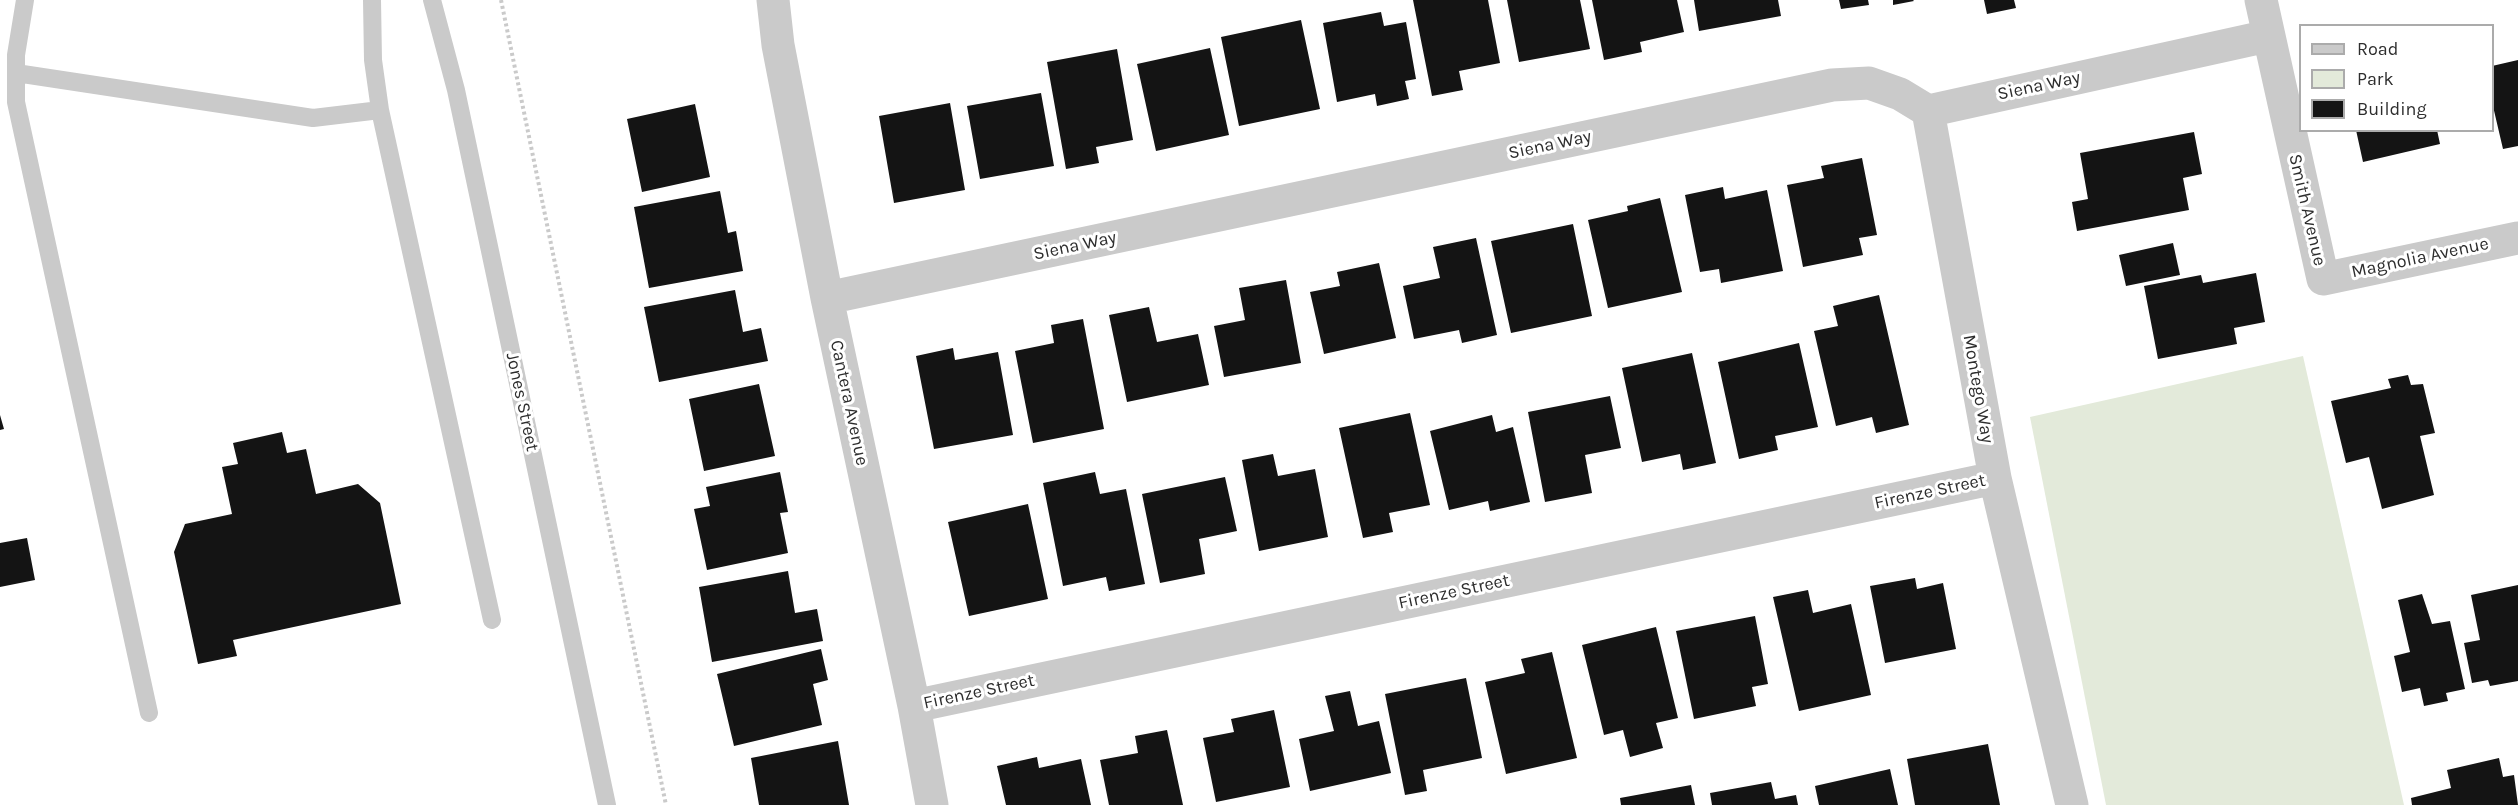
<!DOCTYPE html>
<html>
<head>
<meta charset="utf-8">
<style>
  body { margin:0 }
  #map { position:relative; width:2518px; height:805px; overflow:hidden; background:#fff; font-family:Karla,sans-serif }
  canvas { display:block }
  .legend { position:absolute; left:2299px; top:24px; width:195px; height:108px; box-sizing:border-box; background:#fff; border:2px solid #ababab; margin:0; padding:8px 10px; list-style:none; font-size:18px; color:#2d2d2d }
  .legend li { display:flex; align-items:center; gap:12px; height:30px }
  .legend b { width:30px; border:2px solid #ababab }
</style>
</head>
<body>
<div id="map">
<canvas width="2518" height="805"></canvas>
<ul class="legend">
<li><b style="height:8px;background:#cacaca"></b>Road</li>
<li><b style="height:16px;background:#e3eada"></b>Park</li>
<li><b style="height:16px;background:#141414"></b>Building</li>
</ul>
</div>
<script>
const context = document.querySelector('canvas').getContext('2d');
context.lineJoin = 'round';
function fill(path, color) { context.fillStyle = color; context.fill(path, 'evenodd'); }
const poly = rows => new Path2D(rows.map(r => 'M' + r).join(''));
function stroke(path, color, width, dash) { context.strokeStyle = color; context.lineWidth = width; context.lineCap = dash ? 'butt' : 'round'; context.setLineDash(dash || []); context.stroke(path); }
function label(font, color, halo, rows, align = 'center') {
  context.font = font + ' Karla,sans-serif'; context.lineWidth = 6; context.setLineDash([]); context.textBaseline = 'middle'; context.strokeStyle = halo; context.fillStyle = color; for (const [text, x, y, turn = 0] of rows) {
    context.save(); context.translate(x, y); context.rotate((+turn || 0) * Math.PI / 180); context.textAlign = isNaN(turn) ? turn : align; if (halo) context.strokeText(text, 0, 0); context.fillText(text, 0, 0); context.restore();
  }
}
const green = poly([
  [2303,356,2404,805,2106,805,2030,417]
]);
const building = poly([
  [1413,0,1488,0,1500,63,1459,71,1463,90,1432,96],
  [1507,0,1580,0,1590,49,1519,62],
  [1592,0,1677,0,1684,32,1640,42,1642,52,1604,60],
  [1694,0,1778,0,1781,16,1699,31],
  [1839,0,1868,0,1869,5,1841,9],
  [1893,0,1913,0,1914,1,1893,5],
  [1984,0,2014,0,2016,8,1987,14],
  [1381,12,1384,26,1406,22,1416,79,1405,81,1409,99,1377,106,1375,94,1337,102,1323,23],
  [1301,20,1320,109,1239,126,1221,37],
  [1210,48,1229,135,1156,151,1137,64],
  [1117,49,1133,140,1096,147,1099,163,1066,169,1047,62],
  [2518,60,2518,146,2503,149,2492,102,2492,66],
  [1041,93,1054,166,980,179,967,106],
  [950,103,965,190,894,203,879,116],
  [695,104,710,177,642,192,627,119],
  [2356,130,2437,130,2440,144,2363,162],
  [2194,132,2202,174,2183,178,2189,210,2077,231,2072,202,2088,199,2080,153],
  [1862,158,1877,235,1859,238,1863,255,1803,267,1787,185,1824,178,1821,166],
  [1723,187,1725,199,1767,190,1783,271,1721,283,1719,269,1700,272,1685,195],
  [720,191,728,233,736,231,743,271,649,288,634,207],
  [1660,198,1682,292,1608,308,1588,220,1628,211,1627,206],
  [1573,224,1592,316,1511,333,1491,241],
  [1476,238,1497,335,1462,343,1459,330,1414,339,1403,286,1440,278,1433,247],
  [2173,243,2180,275,2126,286,2119,255],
  [1379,263,1396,338,1324,354,1310,292,1340,286,1337,272],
  [2256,273,2265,322,2234,328,2237,344,2158,359,2144,286,2201,275,2203,283],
  [1286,280,1301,363,1224,377,1214,326,1245,320,1239,288],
  [735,290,743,332,761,328,768,361,659,382,644,307],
  [1879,295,1909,425,1876,433,1872,417,1836,426,1814,331,1838,326,1833,306],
  [1149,307,1157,342,1198,334,1209,385,1127,402,1109,315],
  [1083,319,1104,429,1033,443,1015,351,1054,343,1051,325],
  [1799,343,1818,427,1775,436,1778,450,1739,459,1718,362],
  [953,348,955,360,998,352,1013,435,934,449,916,356],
  [1692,353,1716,463,1683,470,1680,454,1642,462,1622,368],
  [2408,375,2411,385,2423,384,2435,433,2420,436,2434,495,2382,509,2369,457,2346,463,2331,401,2391,388,2388,379],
  [759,384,775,456,704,471,689,399],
  [1610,396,1621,448,1585,455,1592,493,1545,502,1528,412],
  [1410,413,1430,505,1389,513,1393,532,1363,538,1339,428],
  [0,415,4,429,0,430],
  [1492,415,1496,432,1513,427,1530,502,1490,511,1488,501,1449,510,1430,431],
  [282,432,287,453,306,449,316,494,358,484,380,503,401,604,233,640,237,656,198,664,174,552,185,524,232,514,222,467,238,464,233,443],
  [1273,454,1278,476,1315,469,1328,537,1259,551,1242,460],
  [780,472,788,512,780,513,788,553,707,570,694,509,710,506,706,487],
  [1095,472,1100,494,1126,489,1145,584,1109,591,1106,577,1063,586,1043,483],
  [1225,477,1237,531,1199,539,1205,574,1160,583,1142,494],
  [1028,504,1048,599,969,616,948,522],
  [27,538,35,580,0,587,0,543],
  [788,571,795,613,817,609,823,641,712,662,699,587],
  [1915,578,1917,589,1943,583,1956,649,1885,663,1870,586],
  [2518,585,2518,681,2490,686,2488,680,2472,683,2464,643,2480,640,2471,595],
  [1808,590,1813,613,1851,604,1871,695,1799,711,1773,597],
  [2422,594,2432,624,2450,621,2465,689,2446,693,2448,701,2424,706,2420,688,2402,692,2394,656,2410,652,2398,600],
  [1755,616,1768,684,1752,687,1756,706,1694,719,1676,631],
  [1656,627,1678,718,1656,723,1663,748,1630,757,1623,730,1604,735,1582,645],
  [821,649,828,680,813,684,822,725,734,746,717,674],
  [1552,652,1577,758,1506,774,1485,682,1525,673,1521,659],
  [1466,678,1482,758,1423,770,1427,791,1405,795,1385,694],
  [1350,691,1358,726,1379,721,1391,773,1310,791,1299,739,1334,731,1325,696],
  [1274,710,1290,787,1216,802,1203,738,1234,732,1231,719],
  [1167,730,1183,805,1109,805,1100,760,1138,753,1135,736],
  [838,741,849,805,759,805,751,758],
  [1988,744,2000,805,1915,805,1907,759],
  [1037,757,1039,768,1081,759,1091,805,1006,805,997,766],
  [2499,758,2503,777,2514,775,2518,805,2412,805,2411,798,2451,788,2447,770],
  [1890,769,1898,805,1819,805,1815,786],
  [1771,782,1775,799,1796,795,1798,805,1712,805,1710,793],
  [1691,785,1695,805,1621,805,1620,798]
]);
const path = poly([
  [501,0,666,805]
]);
const service = poly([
  [25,0,16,55,16,102,149,713],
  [372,0,373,60,380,110,492,620],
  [432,0,456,90,607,805],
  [16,73,313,118,380,110]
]);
const minor = poly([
  [773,0,778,45,827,298,914,706,932,805],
  [2261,0,2323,279,2518,238],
  [1928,111,1995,478,2072,805],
  [827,298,1832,85,1869,83,1900,94,1928,111,2268,36],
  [914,706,1995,478]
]);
const streetNames = [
  ["Siena Way",2039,86,-12],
  ["Siena Way",1550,145,-12],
  ["Smith Avenue",2307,210,77],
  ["Siena Way",1075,246,-12],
  ["Magnolia Avenue",2420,258,-12],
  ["Montego Way",1978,389,80],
  ["Jones Street",522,402,78],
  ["Cantera Avenue",849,403,78],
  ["Firenze Street",1930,492,-12],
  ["Firenze Street",1454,592,-12],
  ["Firenze Street",979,692,-12]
];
fill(green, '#e3eada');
fill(building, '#141414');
stroke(path, '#cacaca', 4, [3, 3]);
stroke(service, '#cacaca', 18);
stroke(minor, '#cacaca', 33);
label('18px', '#2d2d2d', '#fff', streetNames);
</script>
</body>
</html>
